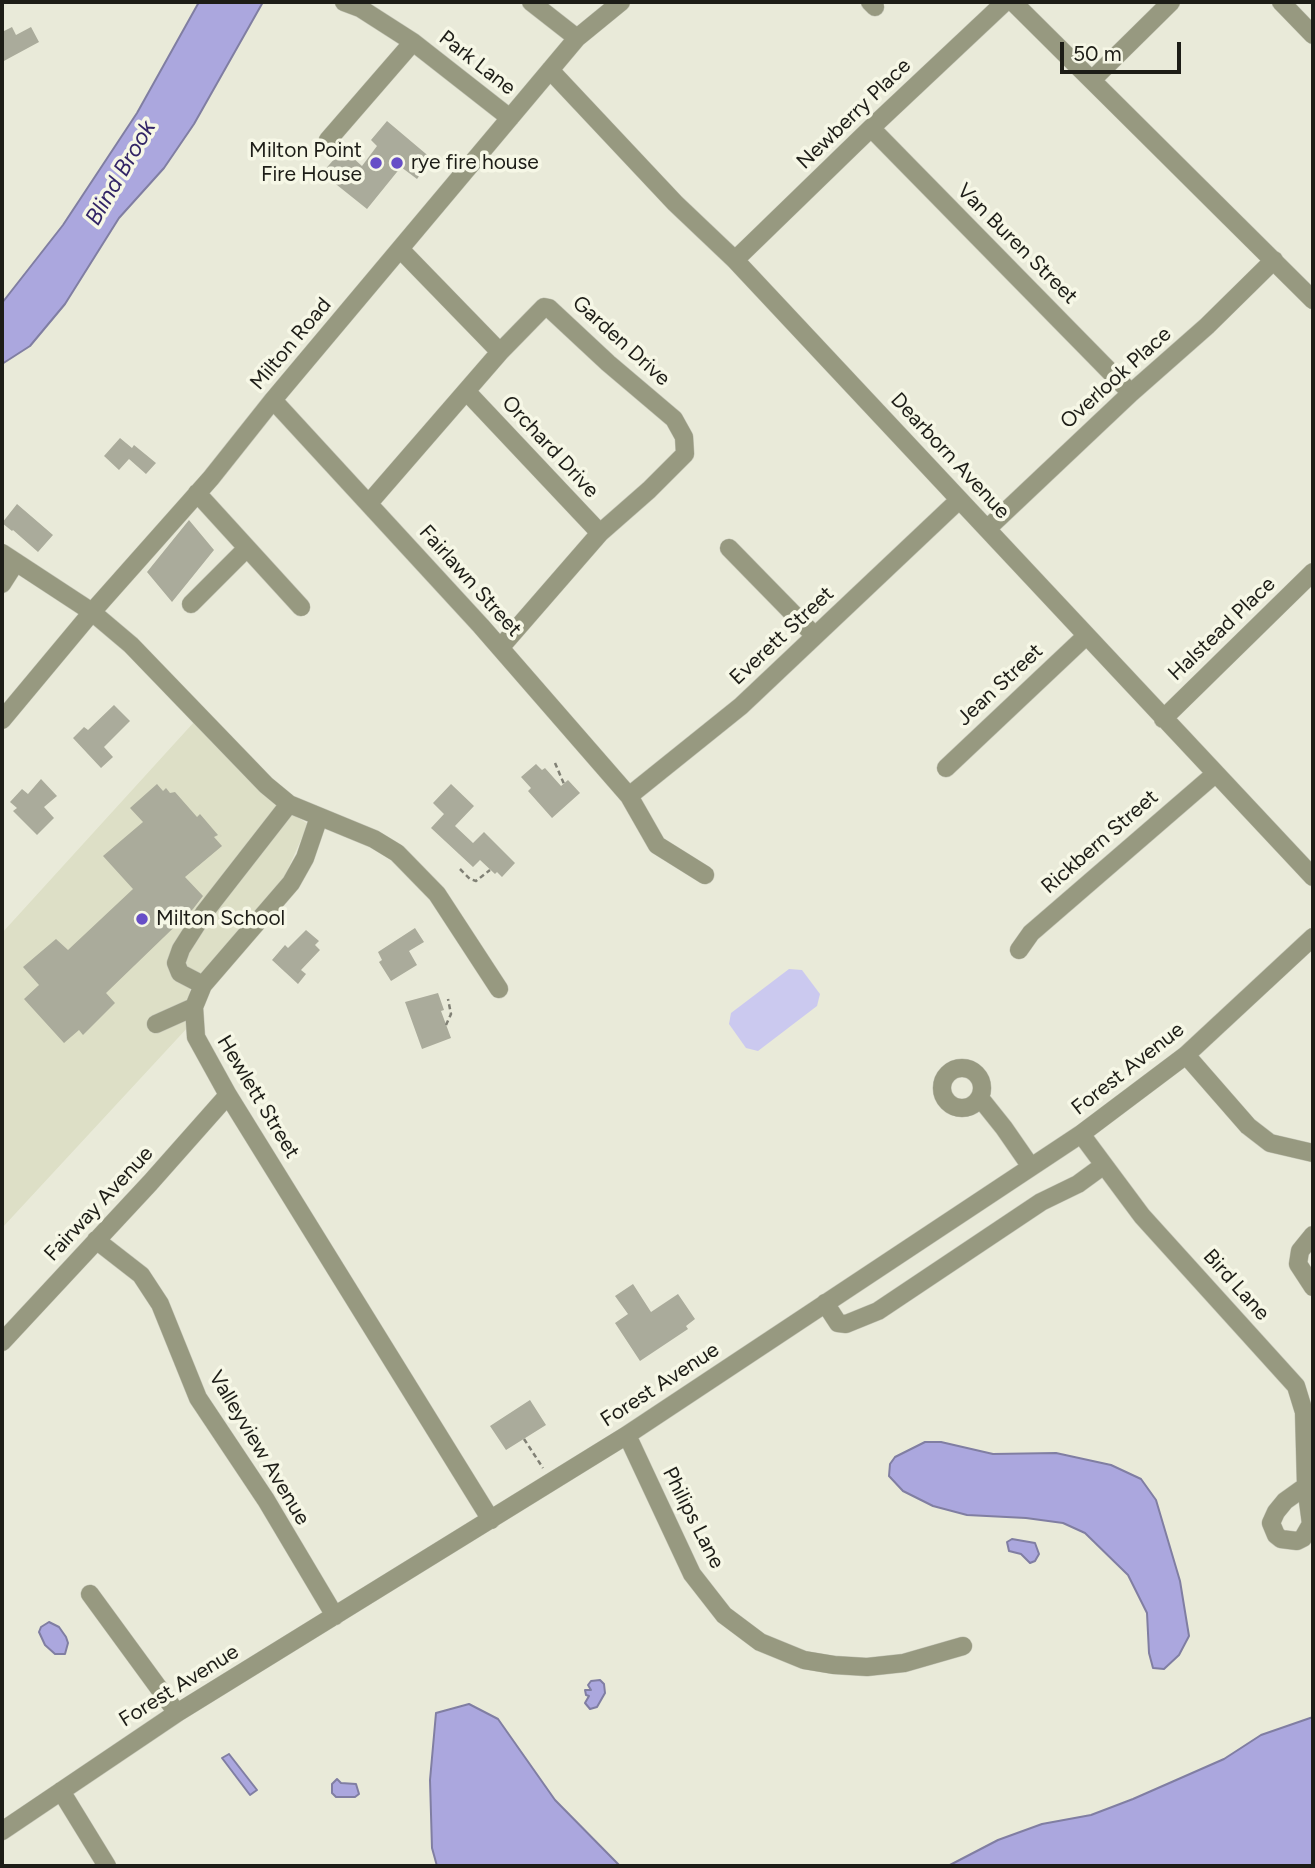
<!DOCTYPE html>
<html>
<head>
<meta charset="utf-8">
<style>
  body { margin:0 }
  #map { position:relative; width:1315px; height:1868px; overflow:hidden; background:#e9ead9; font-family:Figtree,sans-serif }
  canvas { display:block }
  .frame { position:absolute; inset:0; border:4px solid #1d1d17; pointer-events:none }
  .scale { position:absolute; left:1060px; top:42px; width:121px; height:32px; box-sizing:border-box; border:4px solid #1d1d17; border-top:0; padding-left:9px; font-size:21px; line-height:24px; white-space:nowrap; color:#1d1d17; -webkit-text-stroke:5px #f6f7e6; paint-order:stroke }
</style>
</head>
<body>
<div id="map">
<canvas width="1315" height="1868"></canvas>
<div class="frame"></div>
<div class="scale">50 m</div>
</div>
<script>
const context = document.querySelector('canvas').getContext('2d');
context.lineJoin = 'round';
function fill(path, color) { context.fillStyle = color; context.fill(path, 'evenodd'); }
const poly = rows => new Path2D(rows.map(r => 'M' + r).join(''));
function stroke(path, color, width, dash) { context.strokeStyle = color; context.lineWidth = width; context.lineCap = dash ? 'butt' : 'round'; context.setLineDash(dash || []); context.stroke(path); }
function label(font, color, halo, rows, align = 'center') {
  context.font = font + ' Figtree,sans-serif'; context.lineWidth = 7; context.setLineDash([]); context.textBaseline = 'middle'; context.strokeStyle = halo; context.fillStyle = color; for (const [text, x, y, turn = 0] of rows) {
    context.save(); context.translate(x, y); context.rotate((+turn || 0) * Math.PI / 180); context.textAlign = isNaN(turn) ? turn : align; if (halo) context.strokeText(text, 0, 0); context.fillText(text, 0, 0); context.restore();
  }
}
const built = poly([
  [195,721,268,798,308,824,284,878,190,988,189,1026,2,1228,2,933]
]);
const green = poly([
  [789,969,802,970,820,994,817,1006,758,1051,746,1048,729,1024,731,1013]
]);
const water = poly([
  [199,2,263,2,194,124,164,168,119,218,65,304,30,346,2,364,2,303,63,225,137,113,199,2],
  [925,1442,941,1442,993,1454,1056,1453,1111,1465,1141,1479,1156,1500,1180,1581,1189,1636,1179,1655,1164,1669,1153,1668,1149,1653,1147,1613,1128,1575,1085,1533,1063,1523,1026,1518,967,1515,933,1506,903,1491,889,1476,890,1464,895,1457,925,1442],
  [1012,1539,1035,1543,1039,1554,1035,1561,1030,1563,1021,1554,1009,1551,1007,1542,1012,1539],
  [49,1622,59,1627,66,1637,68,1643,65,1654,55,1654,45,1645,39,1632,41,1627,49,1622],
  [600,1680,604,1684,605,1693,597,1707,590,1709,585,1703,589,1696,586,1695,585,1690,591,1690,588,1685,591,1681,600,1680],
  [469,1704,498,1719,555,1800,620,1866,437,1866,432,1848,430,1780,436,1713,469,1704],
  [1313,1717,1313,1866,948,1866,998,1840,1042,1824,1091,1815,1133,1799,1224,1759,1261,1735,1313,1717],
  [229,1754,257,1790,250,1795,222,1758,229,1754],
  [337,1779,341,1783,356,1784,359,1794,355,1797,336,1797,332,1793,332,1784,337,1779]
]);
const building = poly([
  [12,27,16,35,31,27,39,42,2,62,2,32],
  [387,121,432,159,417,179,401,167,367,209,322,173,343,149,362,166,377,146,371,140],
  [120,438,132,448,134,445,156,463,146,474,129,459,119,470,104,456],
  [17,504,53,535,38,552,13,530,12,531,2,523],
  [189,520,214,550,172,602,147,572],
  [114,705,130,721,104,747,113,757,101,768,73,738,84,727,88,730],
  [536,764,542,770,545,768,561,786,568,780,580,793,552,818,528,791,531,788,521,777],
  [41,779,57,796,44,807,54,818,37,835,13,811,17,808,10,802,22,789,28,794],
  [157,784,163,791,166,788,170,793,175,792,197,817,200,814,218,835,214,837,222,846,185,877,203,896,193,909,106,993,115,1003,83,1035,79,1030,64,1043,24,999,39,985,23,967,56,939,68,950,133,889,103,856,143,822,130,808],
  [451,784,474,806,455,826,473,843,484,832,515,863,502,877,497,872,495,874,480,860,473,867,431,828,444,814,433,803],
  [415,928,424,942,409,951,417,965,391,981,379,962,382,960,378,952],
  [306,930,319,941,315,945,320,950,301,970,306,974,298,984,272,960,285,945,288,948],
  [438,993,444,1010,441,1011,451,1038,422,1049,405,1002],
  [633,1284,651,1312,678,1294,695,1319,686,1326,688,1329,640,1361,615,1323,628,1314,615,1296],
  [530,1400,546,1425,506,1450,490,1426]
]);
const path = poly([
  [555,763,564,784],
  [460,869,470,879,476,881,490,870],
  [446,1025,451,1014,448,999],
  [524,1439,543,1468]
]);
const minor = poly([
  [344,2,360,8,413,42,510,118],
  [531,2,577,38],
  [870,2,875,7],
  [1013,2,1313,300],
  [1281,2,1313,35],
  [550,70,675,203,735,260,1313,877],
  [1092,80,1171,2],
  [871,128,1131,393],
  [328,140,413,42],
  [400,249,500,352],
  [735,260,871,128,1005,2],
  [467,392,600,533],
  [273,400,481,626,629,796,657,845,705,875],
  [197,493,301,607],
  [369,503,500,352,544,307,549,308,608,363,674,419,684,437,685,454,649,490,600,533,500,648],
  [987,529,1131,393,1207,326,1274,260],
  [729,548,815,636],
  [2,553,92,612,131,645,266,785,289,804,374,839,397,853,437,894,499,989],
  [2,584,16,562],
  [191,604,247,548],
  [1163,719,1313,572],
  [2,720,92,612,211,478,273,400,577,38,621,2],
  [946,768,1086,636],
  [629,796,741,706,959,500],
  [319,817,305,858,291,883,203,985,194,1007,196,1037,228,1095,491,1520],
  [1019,950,1031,933,1215,774],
  [203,985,180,973,176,963,181,949,204,913,289,804],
  [156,1024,194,1007],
  [1186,1055,1248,1126,1270,1143,1313,1153],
  '942 1088a20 20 0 1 1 40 0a20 20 0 1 1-40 0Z',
  [980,1098,1004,1128,1031,1167],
  [1081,1134,1142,1216,1296,1386,1304,1412,1306,1486],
  [1313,1235,1300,1251,1298,1264,1313,1287],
  [96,1240,141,1275,160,1304,198,1398,266,1500,335,1616],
  [825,1303,838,1323,846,1324,878,1311,1041,1202,1078,1184,1104,1165],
  [2,1342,150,1183,228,1095],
  [627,1435,692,1574,724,1615,760,1642,804,1660,834,1665,867,1667,904,1663,963,1646],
  [1306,1486,1311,1524,1303,1538,1297,1541,1281,1539,1276,1535,1271,1523,1276,1512,1285,1501,1306,1486],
  [90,1594,177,1713],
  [61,1791,107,1866],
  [2,1831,177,1713,627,1435,1081,1134,1186,1055,1313,937]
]);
const markers = [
  [376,163,7,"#674ec7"],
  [397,163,7,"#674ec7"],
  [142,919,7,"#674ec7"]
];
const streetNames = [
  ["Park Lane",477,63,38],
  ["Newberry Place",854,114,-44],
  ["Van Buren Street",1017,244,45],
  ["Garden Drive",621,341,42],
  ["Milton Road",291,344,-50],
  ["Overlook Place",1116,378,-42],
  ["Orchard Drive",550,447,47],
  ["Dearborn Avenue",950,456,47],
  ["Fairlawn Street",470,581,48],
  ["Halstead Place",1222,629,-44],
  ["Everett Street",782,636,-43],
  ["Jean Street",1000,685,-43],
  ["Rickbern Street",1100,842,-41],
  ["Forest Avenue",1128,1069,-38],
  ["Hewlett Street",258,1097,59],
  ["Fairway Avenue",99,1204,-47],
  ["Bird Lane",1236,1285,48],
  ["Forest Avenue",660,1385,-33],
  ["Valleyview Avenue",259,1448,59],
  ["Philips Lane",693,1518,63],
  ["Forest Avenue",179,1686,-32]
];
const poiNames = [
  ["Milton Point",362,151,"right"],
  ["Fire House",362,175,"right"],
  ["rye fire house",411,163],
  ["Milton School",156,919]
];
const waterNames = [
  ["Blind Brook",121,173,-60]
];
fill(built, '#dddfc6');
fill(green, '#cbc9ef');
fill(water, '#aba7de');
stroke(water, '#807ea2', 2);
fill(building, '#aaab9b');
stroke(minor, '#c4c5b6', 19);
stroke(path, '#808075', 2.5, [5, 3.5]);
stroke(minor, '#979980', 18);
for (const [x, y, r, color] of markers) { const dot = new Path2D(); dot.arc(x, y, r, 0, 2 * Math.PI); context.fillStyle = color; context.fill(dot); stroke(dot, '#f6f7e6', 2.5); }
label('21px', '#1d1d17', '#f6f7e6', streetNames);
label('21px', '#1d1d17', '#f6f7e6', poiNames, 'left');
label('italic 23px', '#322566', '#f6f7e6', waterNames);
</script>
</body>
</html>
